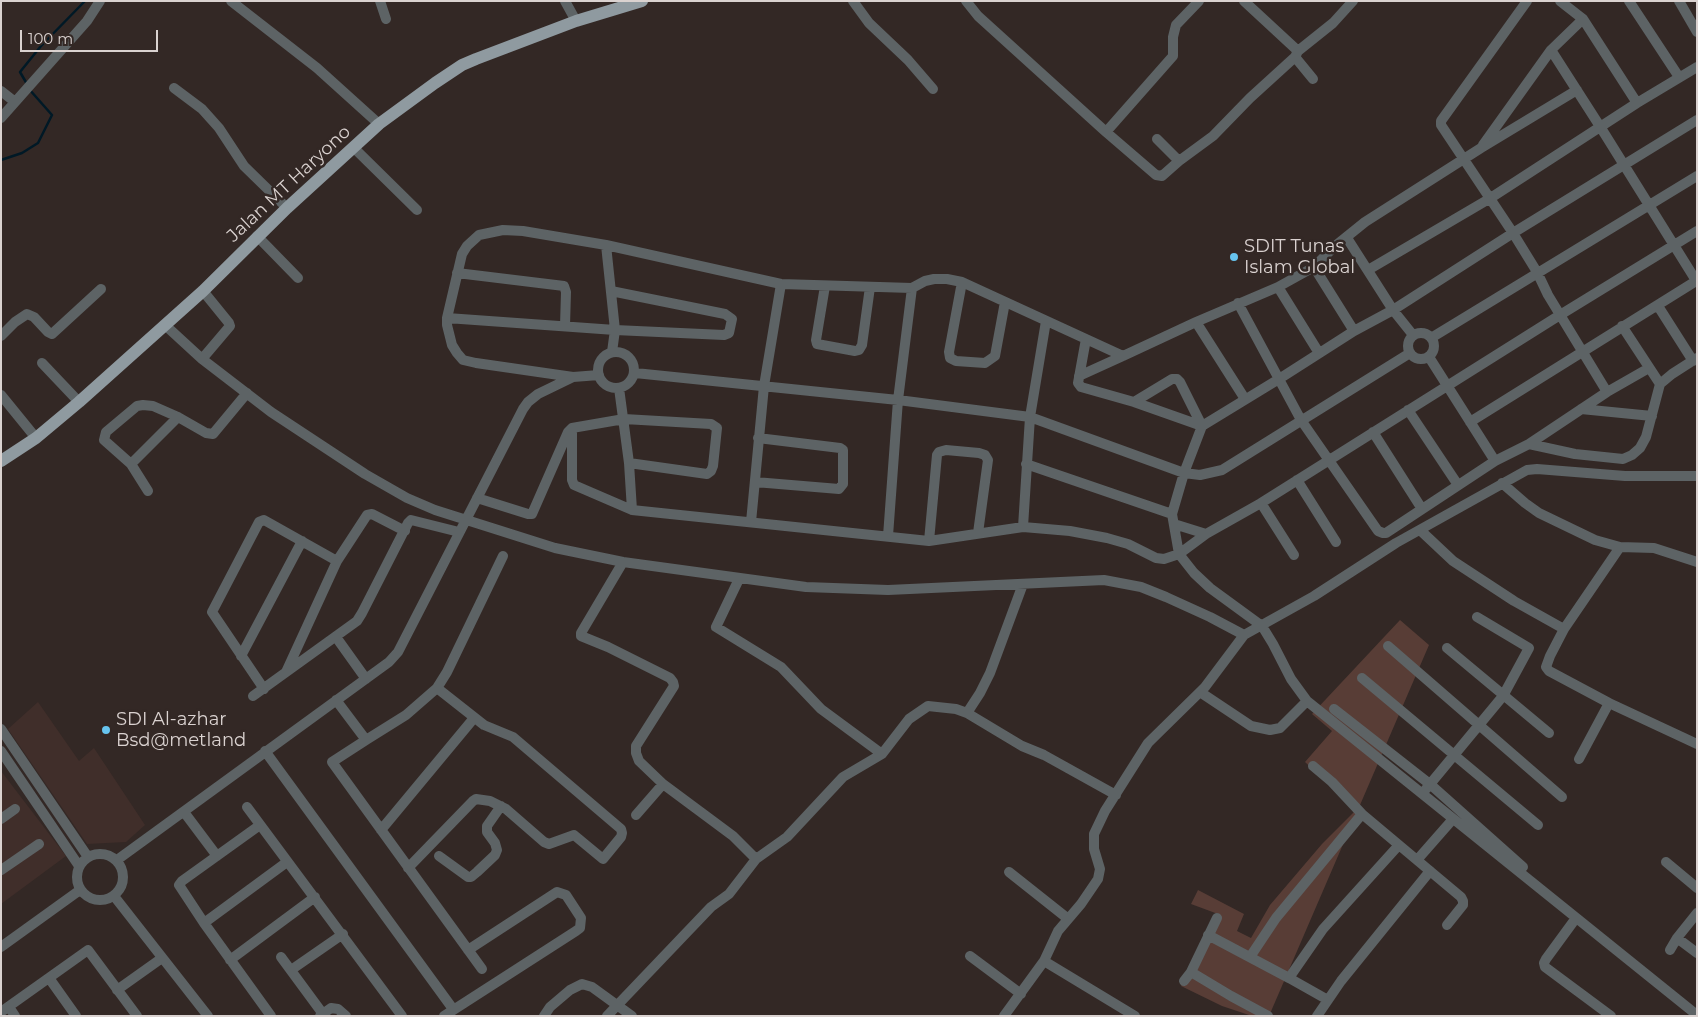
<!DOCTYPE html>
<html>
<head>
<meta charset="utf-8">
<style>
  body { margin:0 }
  #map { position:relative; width:1698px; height:1017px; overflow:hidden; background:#332825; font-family:Montserrat,sans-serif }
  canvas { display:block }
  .frame { position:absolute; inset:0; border:2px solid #dad2d0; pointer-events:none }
  .scale { position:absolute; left:20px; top:30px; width:138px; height:22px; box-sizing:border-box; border:2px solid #dad2d0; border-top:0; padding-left:6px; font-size:15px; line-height:18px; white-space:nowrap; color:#dad2d0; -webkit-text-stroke:4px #332825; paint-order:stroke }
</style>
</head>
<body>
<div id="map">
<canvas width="1698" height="1017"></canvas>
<div class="frame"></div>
<div class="scale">100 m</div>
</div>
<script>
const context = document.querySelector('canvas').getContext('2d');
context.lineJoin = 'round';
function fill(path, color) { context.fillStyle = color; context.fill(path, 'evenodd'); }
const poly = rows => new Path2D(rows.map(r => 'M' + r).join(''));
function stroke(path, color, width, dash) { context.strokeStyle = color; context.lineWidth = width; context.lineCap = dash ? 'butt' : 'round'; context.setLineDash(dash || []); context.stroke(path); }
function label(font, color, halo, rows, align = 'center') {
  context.font = font + ' Montserrat,sans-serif'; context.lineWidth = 5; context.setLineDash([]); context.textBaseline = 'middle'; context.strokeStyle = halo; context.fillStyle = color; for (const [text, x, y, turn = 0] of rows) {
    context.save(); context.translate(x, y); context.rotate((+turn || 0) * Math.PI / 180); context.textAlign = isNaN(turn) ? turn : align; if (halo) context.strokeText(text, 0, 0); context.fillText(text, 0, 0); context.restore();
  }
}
const built = poly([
  [38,702,79,761,94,748,145,825,126,842,87,844,8,729],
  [1,771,66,856,1,904]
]);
const green = poly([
  [1400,620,1429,645,1269,1016,1252,1016,1222,1006,1181,986,1218,914,1191,904,1198,890,1244,914,1237,931,1251,938,1270,905,1322,844,1355,811,1347,801,1305,762,1332,731,1312,714]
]);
const stream = poly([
  [27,84,20,72,41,46,85,1],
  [1,160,22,153,38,143,52,115,29,89]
]);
const minor = poly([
  [231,1,317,68,379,124],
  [380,1,386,19],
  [565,1,576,21],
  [853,1,869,23,908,60,933,89],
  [966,1,978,16,1106,132,1156,175,1162,176,1179,161,1213,136,1250,98,1295,57,1298,51,1333,23,1353,1],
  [1244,1,1298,51],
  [1527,1,1441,121,1441,125,1513,233,1537,272,1548,295,1607,392],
  [1560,1,1583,19,1637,103],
  [1629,1,1679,77],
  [1679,1,1697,32],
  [1551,50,1601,128,1697,282],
  [1295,57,1313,79],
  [174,88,202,109,219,128,244,166,287,208],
  [1,91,15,102],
  [1,118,87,21,100,1],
  [1106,132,1173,56,1173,37,1176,25,1199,1],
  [1157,139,1179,161],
  [1483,145,1551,50,1583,19],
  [353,147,417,210],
  [257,236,298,278],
  [1347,238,1393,310,1413,335],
  [606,245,615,330,612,352],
  [1314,267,1354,331],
  [1368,270,1489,199,1637,103,1697,67],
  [457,273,564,286,566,292,565,326],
  [962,282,949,352,950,358,956,361,985,363,995,356,1005,302],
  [825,286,816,340,817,344,855,351,859,350,862,345,870,287],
  [1278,287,1319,353],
  [1238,303,1301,420,1378,531,1383,533,1386,533,1495,461,1529,444,1607,392,1649,368],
  [1658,306,1693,361],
  [447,318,615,330,724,335,729,333,732,319,725,314,611,291],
  [1196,322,1245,399],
  [165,325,202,359,271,412,365,474,407,498,435,510,555,548,623,562,806,587,888,590,1104,580,1141,587,1166,597,1210,617,1244,635],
  [1622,326,1660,384],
  '1408 346a13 13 0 1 1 26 0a13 13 0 1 1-26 0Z',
  [1,336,15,322,27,314,34,317,48,332,52,334,101,289],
  [1431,338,1697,176],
  [1086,339,1078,383,1081,387,1134,402,1202,426,1279,379,1354,331,1393,310,1513,233,1697,120],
  '598 370a18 18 0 1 1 36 0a18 18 0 1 1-36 0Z',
  [1429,357,1495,461],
  [202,359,230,326,229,323,203,291],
  [42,363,79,402],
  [635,373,898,400,1030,417,1184,473,1200,475,1222,470,1410,353],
  [1079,376,1123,356],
  [573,377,476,363,463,360,457,353,452,345,447,325,447,318,462,254,467,246,479,235,503,230,523,231,606,245,781,284,912,288,925,281,934,279,947,279,962,282,1123,356,1196,322,1278,287,1314,267,1334,247,1365,222,1481,148,1577,90],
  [619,388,629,463,632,510],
  [1,395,36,438],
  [1134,402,1172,379,1177,379,1180,382,1202,426,1184,473,1172,514,1179,554,1194,573,1210,588,1262,626,1273,644,1291,679,1307,701,1697,1015],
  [1581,409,1652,416],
  [1408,410,1458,485],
  [1470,422,1696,281],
  [572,428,572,480,574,485,632,510,929,541,1023,527,1070,531,1107,538,1128,544,1156,558,1164,559,1179,554,1206,534,1261,503,1560,315,1697,231],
  [1373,432,1422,509],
  [1529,444,1575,454,1623,459,1632,455,1640,448,1646,437,1660,384,1672,374,1697,358],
  [131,464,178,417],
  [1026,464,1172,514],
  [1297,480,1336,542],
  [755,482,839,489,843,484,843,450,840,448,758,438],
  [1502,483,1525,503,1539,513,1595,540,1620,547,1654,548,1697,562],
  [148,491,131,464,104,440,106,432,137,406,143,405,153,406,178,417,206,433,213,434,247,393],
  [477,498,528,514,532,514,568,432,572,428,624,419,711,424,717,428,713,466,711,471,707,474,629,463],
  [1261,503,1294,555],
  [751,522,764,386,781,284],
  [1174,524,1206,534],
  [1023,527,1030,417,1046,321],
  [1420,530,1453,561,1514,601,1564,629],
  [888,536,898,400,912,288],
  [929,541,937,455,939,452,946,450,979,453,985,455,988,460,978,533],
  [1620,547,1564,629,1550,656,1546,667,1549,671,1609,703,1697,744],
  [623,562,581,633,581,636,608,647,670,678,673,682,674,686,636,746,636,753,639,761,663,784,733,836,756,859],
  [739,579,716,627,781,667,821,709,882,754],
  [336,637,366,679],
  [1388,646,1562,797],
  [1447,648,1549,733],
  [241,656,302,541],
  [286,672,337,561,367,515,372,514,405,531],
  [1362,678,1538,825],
  [264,689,212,612,259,522,264,520,337,561],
  [1200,692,1251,726,1270,730,1280,728,1307,701],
  [253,696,357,621,362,613,408,523,411,520,459,532],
  [336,700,366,740,406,715,437,688,447,672,503,556],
  [1334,709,1431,785,1523,867],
  [967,713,980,693,990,673,1023,584],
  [1,729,88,857],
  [366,740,332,762,482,969],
  [1,751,79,866],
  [265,751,453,1009],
  [1579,759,1609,703],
  [1426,789,1503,696,1529,648,1477,617],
  [247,807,402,1016],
  [184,812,217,856],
  [1362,814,1461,897,1463,901,1463,905,1447,925],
  [636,815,663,784],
  [1,819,15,809],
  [260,825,182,881,179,885,204,923,271,1016],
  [381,830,474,718],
  '77 877a23 23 0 1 1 46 0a23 23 0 1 1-46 0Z',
  [439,856,468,877,471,877,477,872,495,855,497,850,495,843,487,832,487,826,501,806],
  [117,860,389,662,398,652,523,409,528,402,538,394,573,377,599,375],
  [1417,860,1453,819],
  [1666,862,1697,888],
  [408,868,473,801,476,799,490,801,506,809,544,842,549,844,574,835,603,859,621,837,622,833,621,829,513,737,484,725,437,688],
  [1,870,39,844],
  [1009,872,1067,918],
  [114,896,208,1016],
  [1576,918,1546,959,1544,963,1545,967,1611,1016],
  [204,923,287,862],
  [1208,935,1289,978],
  [1677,938,1697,953],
  [1,947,80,890],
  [1670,950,1677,938,1697,913],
  [970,956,1021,994],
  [281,957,323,1014],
  [1250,957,1276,918,1362,814,1332,782,1313,766],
  [230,960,315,897],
  [1044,961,1135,1016],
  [291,970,343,934],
  [1191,972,1231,996,1268,1016],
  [49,978,76,1016],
  [1184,981,1191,972,1217,918],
  [117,990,162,958],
  [1328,1000,1289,978,1323,929,1398,846],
  [9,1007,15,1016],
  [1,1012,88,950,137,1016],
  [320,1016,331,1008,338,1009,346,1016],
  [444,1016,576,931,580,928,581,918,566,895,557,892,468,950],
  [544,1016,550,1007,570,990,582,984,592,987,632,1016],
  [607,1016,711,907,729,894,756,859,787,837,843,777,882,754,909,719,928,706,956,709,967,713,1022,746,1044,755,1116,795],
  [1004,1016,1044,961,1058,931,1081,904,1098,879,1100,869,1094,849,1094,834,1105,811,1148,743,1205,687,1244,635,1314,596,1396,543,1527,470,1537,469,1625,476,1697,476],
  [1317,1016,1341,981,1430,871]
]);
const major = poly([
  [1,461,36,438,79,402,203,291,287,208,379,124,435,83,462,65,476,59,576,21,642,1]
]);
const markers = [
  [1234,257,5,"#67c4ef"],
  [106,730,5,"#67c4ef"]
];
const streetNames = [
  ["Jalan MT Haryono",289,184,-43]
];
const poiNames = [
  ["SDIT Tunas",1244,247],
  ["Islam Global",1244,268],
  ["SDI Al-azhar",116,720],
  ["Bsd@metland",116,741]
];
fill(built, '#402e2a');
fill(green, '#583d36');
stroke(stream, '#001926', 2.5);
stroke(minor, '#5d6365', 10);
stroke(major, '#8f9aa0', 12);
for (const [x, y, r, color] of markers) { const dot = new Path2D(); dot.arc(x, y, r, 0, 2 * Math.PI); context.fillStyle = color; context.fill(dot); stroke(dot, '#332825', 2); }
label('18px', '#dad2d0', '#332825', streetNames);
label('18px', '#dad2d0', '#332825', poiNames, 'left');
</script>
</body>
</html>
